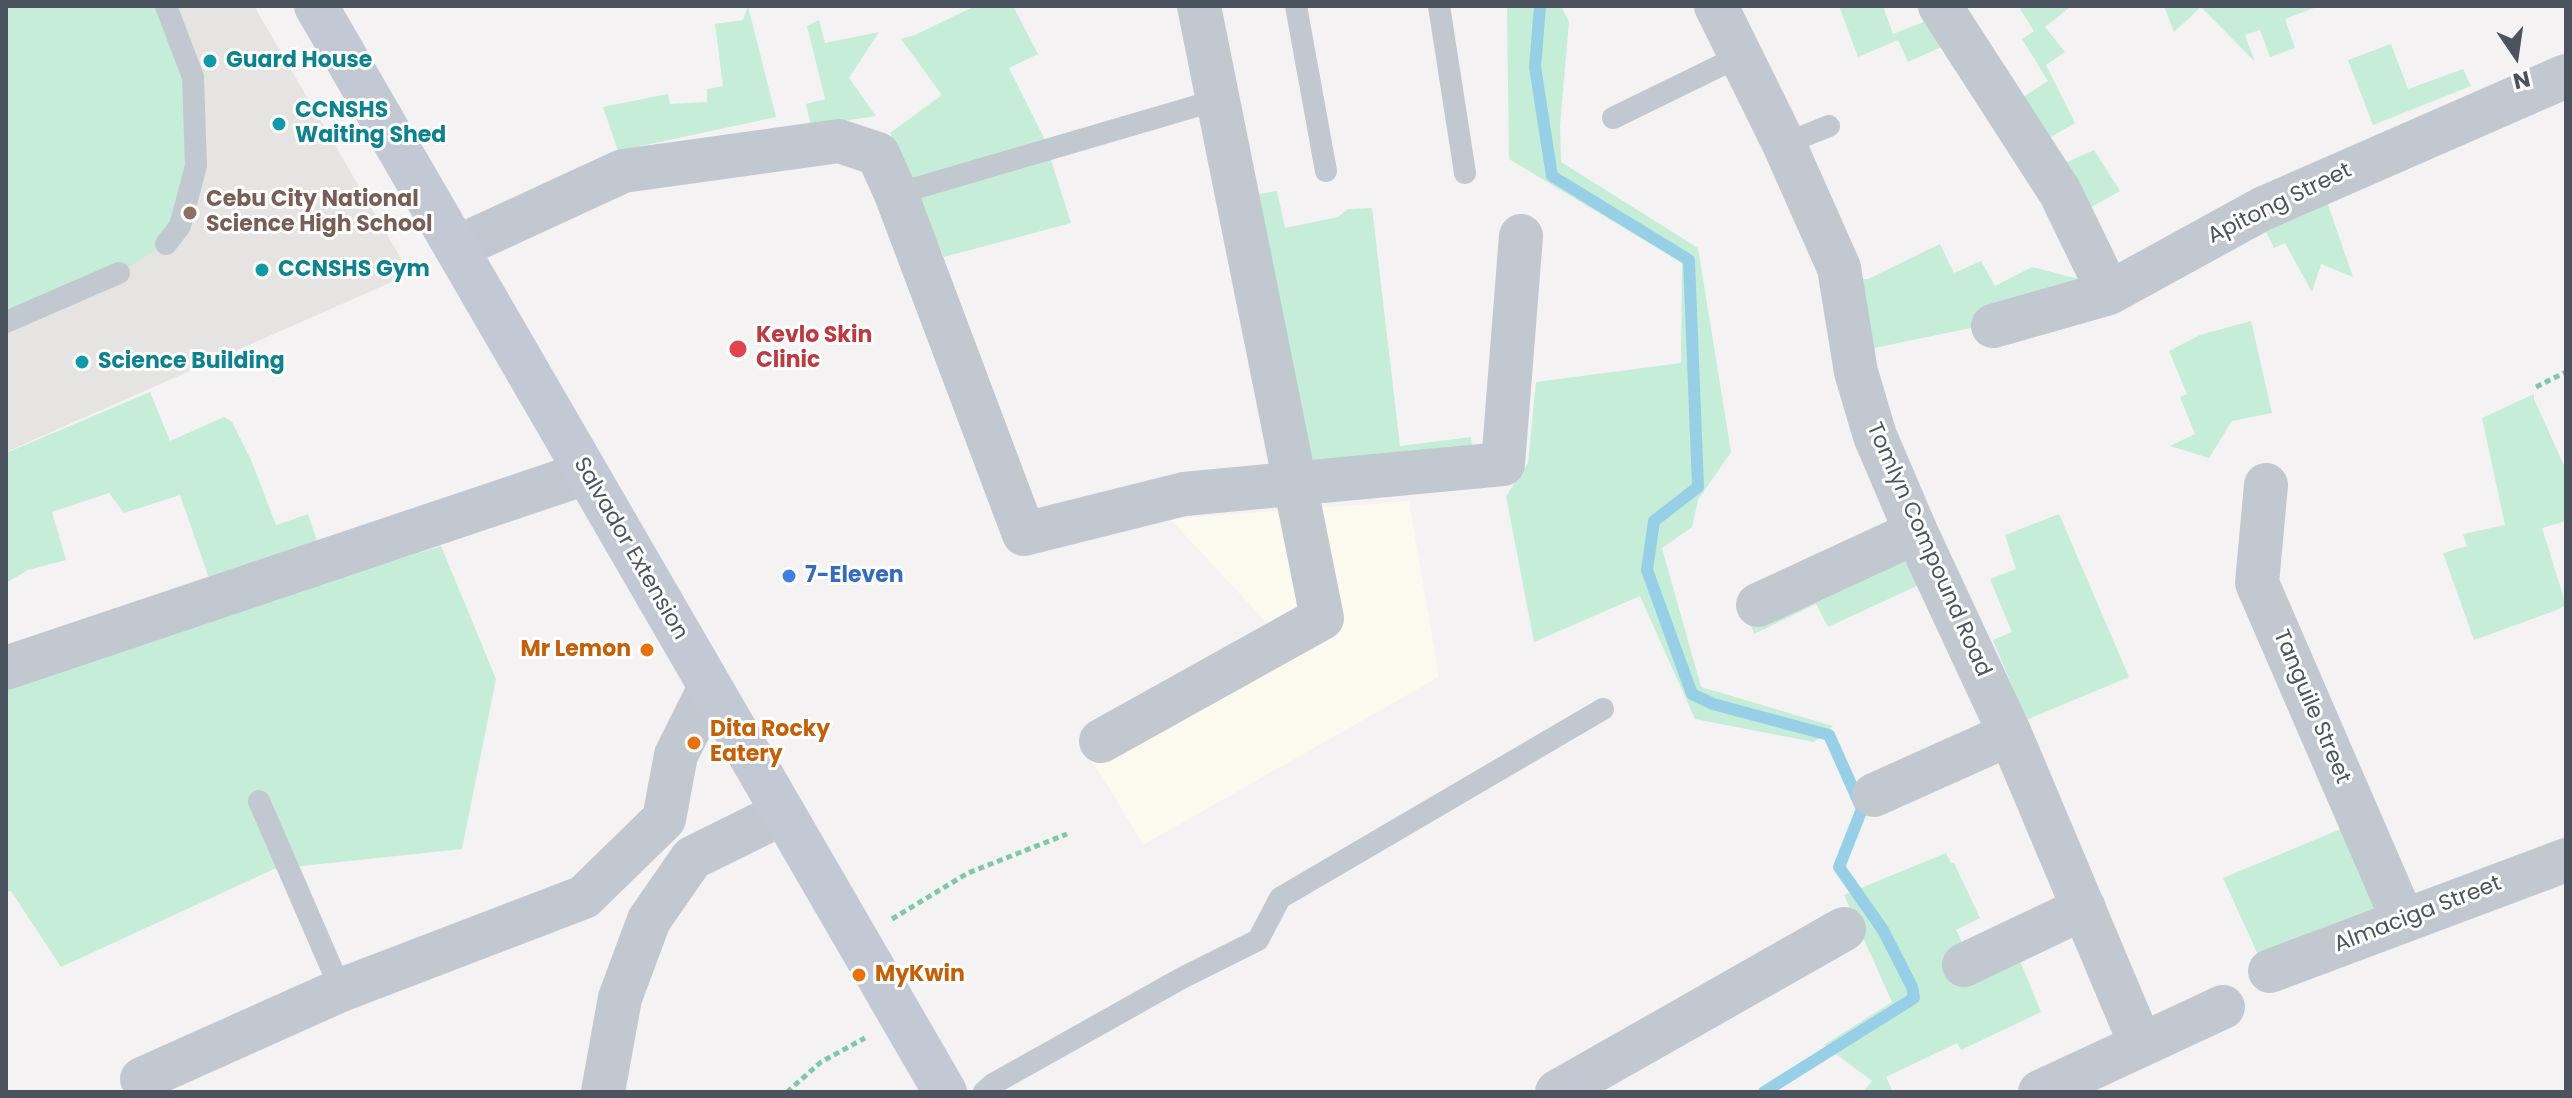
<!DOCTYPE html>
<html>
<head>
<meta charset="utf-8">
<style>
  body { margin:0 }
  #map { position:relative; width:2572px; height:1098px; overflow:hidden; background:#f4f2f2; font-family:Poppins,sans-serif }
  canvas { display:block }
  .frame { position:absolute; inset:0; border:8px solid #4b545e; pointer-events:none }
  .north { position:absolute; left:2476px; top:16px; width:80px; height:80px; -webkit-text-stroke:6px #fff; paint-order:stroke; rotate:167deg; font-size:22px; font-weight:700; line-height:32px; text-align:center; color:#4b545e }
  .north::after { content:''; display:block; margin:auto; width:28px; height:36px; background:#4b545e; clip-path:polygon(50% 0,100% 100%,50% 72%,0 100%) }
</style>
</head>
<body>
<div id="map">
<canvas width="2572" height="1098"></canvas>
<div class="frame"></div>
<div class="north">N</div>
</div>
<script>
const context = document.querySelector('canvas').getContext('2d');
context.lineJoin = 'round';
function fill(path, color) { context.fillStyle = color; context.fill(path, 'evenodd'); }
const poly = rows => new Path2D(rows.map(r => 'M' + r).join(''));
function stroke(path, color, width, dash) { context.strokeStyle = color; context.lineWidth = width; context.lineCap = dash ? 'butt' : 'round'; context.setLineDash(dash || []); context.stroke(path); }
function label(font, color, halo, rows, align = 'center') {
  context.font = font + ' Poppins,sans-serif'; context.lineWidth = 6; context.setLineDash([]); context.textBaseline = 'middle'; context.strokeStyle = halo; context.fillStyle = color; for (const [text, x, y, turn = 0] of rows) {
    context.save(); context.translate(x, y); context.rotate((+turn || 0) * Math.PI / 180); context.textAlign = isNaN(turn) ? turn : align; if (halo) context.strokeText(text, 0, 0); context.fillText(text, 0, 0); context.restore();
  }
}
const commercial = poly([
  [1409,501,1439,677,1143,845,1102,776,1077,742,1281,638,1170,519]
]);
const education = poly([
  [6,6,254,6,410,274,6,452]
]);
const green = poly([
  [6,6,166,6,193,77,196,166,166,244,119,273,6,322],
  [748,6,776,117,618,151,603,107,668,94,670,104,707,102,707,89,723,86,715,24,743,20],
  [975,6,1013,6,1038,54,1009,68,1044,138,1071,223,944,257,890,133,942,95,901,39,915,35],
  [1507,6,1561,6,1569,22,1560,125,1561,162,1698,248,1731,452,1698,500,1692,527,1662,548,1701,687,1833,726,1814,742,1695,719,1640,596,1534,642,1506,496,1528,463,1536,382,1681,363,1682,263,1509,159],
  [1839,6,1883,6,1893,34,1926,21,1948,44,1908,62,1898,40,1858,57],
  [2024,6,2070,7,2045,27,2065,52,2046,65,2075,123,2039,144,2012,104,2048,81,2022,39,2034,31,2020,9],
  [2164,6,2319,6,2285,19,2295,48,2270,57,2260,30,2245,35,2255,62,2201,7,2174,32],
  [819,20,825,43,879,32,849,78,876,116,811,126,806,104,825,99,807,26],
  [2391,44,2408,89,2463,69,2471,86,2373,125,2348,60],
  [2094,150,2120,191,2090,208,2065,163],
  [1277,191,1285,228,1338,217,1348,209,1372,208,1400,446,1471,437,1473,453,1306,472,1259,194],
  [2324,193,2353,277,2321,264,2312,292,2285,243,2274,248,2262,224],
  [1940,244,1954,273,1981,261,1995,286,2032,267,2106,286,1985,325,1860,351,1852,280,1868,279],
  [2251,321,2272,413,2232,421,2209,458,2170,446,2195,434,2180,397,2187,394,2169,351,2200,335],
  [150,392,170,441,224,417,232,422,251,460,276,525,308,514,320,550,209,578,180,495,124,513,109,493,52,512,66,560,28,570,6,583,6,453],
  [2534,394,2534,399,2566,470,2566,521,2542,528,2566,605,2557,610,2474,640,2443,553,2467,546,2463,535,2468,533,2505,525,2482,418],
  [2059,514,2129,677,2026,720,1993,640,2012,632,1990,579,2016,569,2005,535],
  [1907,545,1923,583,1828,627,1816,604,1754,634,1749,618],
  [441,546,496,679,462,849,274,869,61,967,11,891,6,892,6,679],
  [2348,826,2383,906,2260,959,2223,878],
  [1946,853,1951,863,1954,863,1980,918,1956,930,1968,955,2010,936,2041,1012,1961,1050,1957,1043,1886,1077,1893,1092,1863,1092,1872,1081,1824,1045,1892,1002,1844,895]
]);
const stream = poly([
  [1540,6,1535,67,1552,176,1689,260,1698,487,1654,521,1647,570,1692,694,1713,704,1829,735,1862,809,1839,867,1883,930,1912,987,1914,998,1764,1092]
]);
const path = poly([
  [2536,387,2566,372],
  [892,919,968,873,1067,834],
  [787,1092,821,1062,865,1038]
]);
const service = poly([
  [1296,6,1326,171],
  [1439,6,1465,173],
  [1613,118,1742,55],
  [1784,144,1829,126],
  [896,194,1217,100],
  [166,244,180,226,196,166,193,77,166,6],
  [6,322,119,273],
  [259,801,341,990],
  [984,1092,993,1084,1182,978,1258,940,1280,898,1603,709]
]);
const minor = poly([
  [1716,6,1784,144,1839,268,1856,372,1875,436,1916,532,2010,734,2141,1045],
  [1940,6,2060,192,2109,293],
  [456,248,623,171,839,141,878,154,896,194,1024,534,1184,494,1503,464,1521,236],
  [1993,326,2109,293,2262,209,2566,76],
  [2266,485,2257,583,2403,920],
  [1758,605,1916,532],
  [6,668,586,473],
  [1101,741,1322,618,1199,6],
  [1874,795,2010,734],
  [1964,965,2084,908],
  [2270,971,2566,860],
  [142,1079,341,990,584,897,664,819,676,755,710,687],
  [603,1092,620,998,649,920,692,858,783,813],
  [1557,1092,1844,929],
  [2040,1092,2223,1007]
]);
const secondary = poly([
  [316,6,945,1092]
]);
const markers = [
  [210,61,8,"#0f9aa8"],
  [279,124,8,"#0f9aa8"],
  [190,213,8,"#8d6e63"],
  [262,270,8,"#0f9aa8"],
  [738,349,10,"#e0444e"],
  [82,362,8,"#0f9aa8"],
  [789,576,8,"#3f7fe0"],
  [647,650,8,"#e8710a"],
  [694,743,8,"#e8710a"],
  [859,975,8,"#e8710a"]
];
const cultureNames = [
  ["Guard House",226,61],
  ["CCNSHS",295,111],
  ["Waiting Shed",295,136],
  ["CCNSHS Gym",278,270],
  ["Science Building",98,362]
];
const educationNames = [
  ["Cebu City National",206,200],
  ["Science High School",206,225]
];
const streetNames = [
  ["Apitong Street",2280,204,-26],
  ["Salvador Extension",630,549,60],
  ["Tomlyn Compound Road",1928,550,66],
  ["Tanguile Street",2311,707,67],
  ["Almaciga Street",2418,915,-21]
];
const healthNames = [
  ["Kevlo Skin",756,336],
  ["Clinic",756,361]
];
const shopNames = [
  ["7-Eleven",805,576]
];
const foodNames = [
  ["Mr Lemon",631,650,"right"],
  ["Dita Rocky",710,730],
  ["Eatery",710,755],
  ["MyKwin",875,975]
];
fill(commercial, '#fcf9ef');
fill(education, '#e5e4e3');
fill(green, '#c6edd7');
stroke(stream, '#97d0e6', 12);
stroke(path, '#80c8aa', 5, [6, 4]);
stroke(service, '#c1c8cf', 22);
stroke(minor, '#c1c8cf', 44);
stroke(secondary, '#c2c9d4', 44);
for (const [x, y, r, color] of markers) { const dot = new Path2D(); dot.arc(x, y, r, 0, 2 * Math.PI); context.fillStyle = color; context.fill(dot); stroke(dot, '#fff', 3); }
label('bold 22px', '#0d838f', '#fff', cultureNames, 'left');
label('bold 22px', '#785e54', '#fff', educationNames, 'left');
label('22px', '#4b545e', '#fff', streetNames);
label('bold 22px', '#be3a42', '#fff', healthNames, 'left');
label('bold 22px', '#366cbe', '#fff', shopNames, 'left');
label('bold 22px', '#c56008', '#fff', foodNames, 'left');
</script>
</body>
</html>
